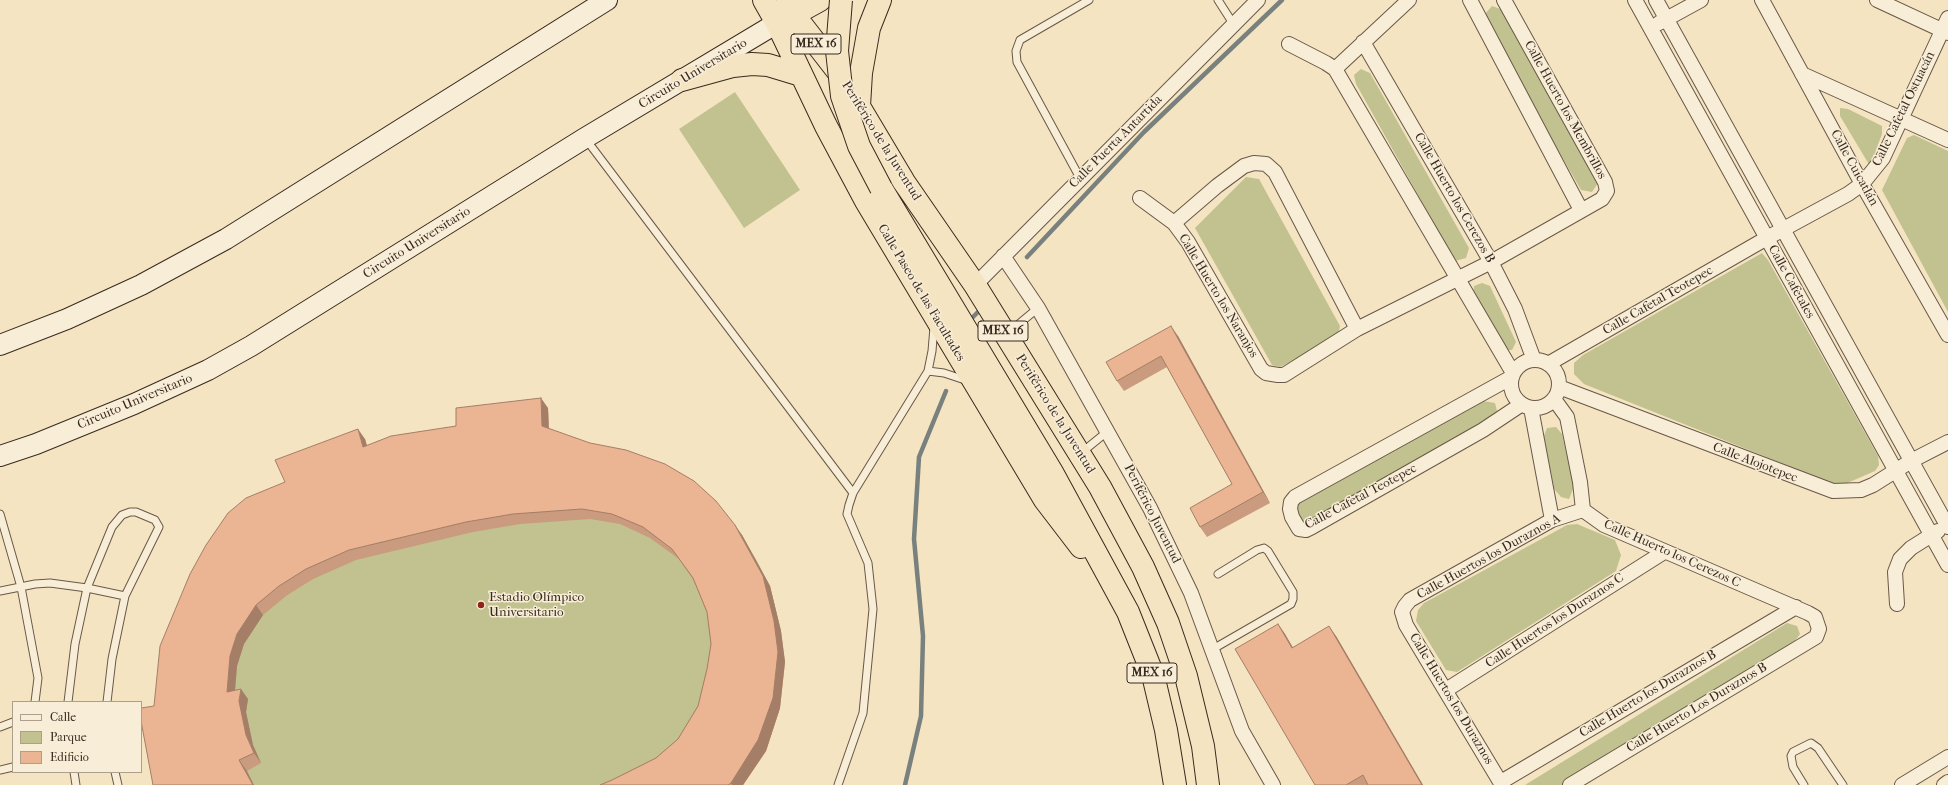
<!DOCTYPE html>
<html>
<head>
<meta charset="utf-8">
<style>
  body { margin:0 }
  #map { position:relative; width:1948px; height:785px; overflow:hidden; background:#f5e4c1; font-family:"IM FELL French Canon",serif }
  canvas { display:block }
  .legend { position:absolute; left:12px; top:701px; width:130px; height:72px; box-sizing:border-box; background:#f8edd7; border:1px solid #ac9f8d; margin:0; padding:5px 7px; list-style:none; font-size:12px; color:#392a1f }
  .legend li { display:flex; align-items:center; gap:8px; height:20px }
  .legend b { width:20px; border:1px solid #ac9f8d }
</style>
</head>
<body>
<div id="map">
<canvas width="1948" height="785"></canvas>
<ul class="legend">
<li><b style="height:5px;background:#f8edd7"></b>Calle</li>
<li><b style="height:11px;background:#c1c28f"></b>Parque</li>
<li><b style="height:11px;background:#ebb493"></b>Edificio</li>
</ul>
</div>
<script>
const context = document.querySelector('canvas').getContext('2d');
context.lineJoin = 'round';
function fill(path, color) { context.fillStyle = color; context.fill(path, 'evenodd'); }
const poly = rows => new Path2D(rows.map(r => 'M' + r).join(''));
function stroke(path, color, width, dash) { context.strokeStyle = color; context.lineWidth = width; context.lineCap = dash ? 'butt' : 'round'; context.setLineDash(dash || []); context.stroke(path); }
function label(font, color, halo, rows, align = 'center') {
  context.font = font + ' "IM FELL French Canon",serif'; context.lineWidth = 3; context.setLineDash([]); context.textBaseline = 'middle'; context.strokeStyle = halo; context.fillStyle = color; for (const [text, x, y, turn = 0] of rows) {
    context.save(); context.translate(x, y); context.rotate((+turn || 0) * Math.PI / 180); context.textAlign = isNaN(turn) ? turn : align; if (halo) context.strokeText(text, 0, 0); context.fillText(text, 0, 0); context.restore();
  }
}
const green = poly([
  [1492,6,1503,10,1598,183,1592,192,1581,190,1486,25,1485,14],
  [1361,69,1370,73,1469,248,1466,258,1455,261,1356,84,1354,75],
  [735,92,800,190,744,228,679,129],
  [1840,108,1848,109,1882,126,1882,134,1870,166,1840,116],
  [1914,135,1948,151,1948,312,1882,190,1907,138],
  [1246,177,1259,179,1340,326,1338,336,1280,367,1272,365,1195,228],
  [1762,253,1768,260,1878,456,1879,465,1875,471,1845,484,1831,483,1584,384,1574,374,1574,363,1583,355],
  [1482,283,1490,286,1516,342,1512,350,1507,350,1473,295,1474,286],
  [1483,401,1495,403,1497,411,1494,417,1306,522,1297,519,1293,510,1298,503],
  [548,408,549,436,723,511,742,535,757,561,770,586,781,631,780,708,766,751,743,785,158,785,365,439,370,457],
  [1556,427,1562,434,1574,487,1569,499,1561,497,1554,489,1544,436,1547,428],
  [1577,524,1615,540,1621,555,1616,571,1457,672,1446,670,1416,621,1418,610,1424,603,1567,525],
  [1787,623,1797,626,1800,634,1795,641,1563,785,1525,785]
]);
const stream = poly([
  [1027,257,1144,132,1282,0],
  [973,317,980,310],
  [905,785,921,716,923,636,914,539,919,457,946,391]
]);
const lane = poly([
  [1218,0,1234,25],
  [585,138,853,493],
  [1080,178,1017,62,1016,51,1020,40,1089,0],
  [1008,333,1038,308],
  [928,371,944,373,968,381],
  [1081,453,1108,431],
  [0,514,21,587,38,678,35,702],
  [0,591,35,584,50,583,87,588,125,596],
  [1213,649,1291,604,1293,599,1293,592,1268,551,1264,548,1257,550,1218,574],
  [68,702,75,644,87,588,112,527,122,515,130,512,136,512,155,520,159,527,125,596,112,659,107,702],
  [0,727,13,722],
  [0,770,13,767],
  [74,772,76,785],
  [115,772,118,785],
  [838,785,863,713,873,609,868,563,847,514,849,505,853,493,928,371,932,351,934,327],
  [1804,785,1793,767,1791,756,1793,752,1811,743,1818,748,1843,785]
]);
const street = poly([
  [1470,0,1581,210],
  [1635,0,1948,565],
  [1656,0,1948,527],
  [1762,0,1862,184,1948,335],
  [1877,0,1948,33],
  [1659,23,1701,0],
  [1363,42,1491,262,1515,309,1534,360],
  [1289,44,1326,63,1335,69,1513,373],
  [1335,69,1409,0],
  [1802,74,1948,140],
  [1140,198,1174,223],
  [1003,256,1038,308,1150,508,1191,593,1242,731,1273,785],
  [975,285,1258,0],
  [1357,329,1275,172,1266,164,1254,163,1244,166,1217,186,1174,223,1188,242,1261,369,1266,373,1278,375,1284,375,1357,329,1491,262,1602,199,1607,191,1605,182,1504,0],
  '1511 384a24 24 0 1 1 48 0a24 24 0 1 1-48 0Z',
  [1548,364,1767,238,1848,194,1862,184,1883,158,1948,18],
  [1512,377,1295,497,1291,502,1290,509,1292,517,1299,529,1306,530,1312,527,1483,430,1522,404],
  [1559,387,1833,491,1861,490,1873,485,1911,461,1948,442],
  [1554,399,1567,417,1580,482,1583,510,1604,525,1808,613,1815,617,1819,629,1816,637,1570,785],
  [1531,408,1552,520],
  [1897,604,1895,572,1900,559,1911,548,1938,531],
  [1446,690,1664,552],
  [1501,782,1796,607],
  [1502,785,1406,625,1402,612,1405,606,1410,600,1552,520,1583,510],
  [1902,785,1948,757],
  [1944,785,1948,782]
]);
const secondary = poly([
  [0,345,67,319,141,285,226,239,607,0],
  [0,456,36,444,134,404,208,370,251,346,585,138,777,23]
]);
const highway = poly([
  [764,0,777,23,826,126,866,201,1045,500,1081,547],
  [788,0,801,24,839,73,904,182,975,285,1100,487,1143,567,1168,623,1186,676,1203,746,1208,785],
  [782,21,820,0],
  [682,80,733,66,752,64,768,65,801,75],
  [857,106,859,106,861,73,869,28,880,0],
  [881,188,1053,474,1128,612,1153,675,1166,730,1175,785]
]);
const highwayBridge = poly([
  [841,0,837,51,842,96,859,146,881,188]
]);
const wall = poly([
  [1178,336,1270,503,1207,537,1200,527,1232,484,1167,367,1124,391,1117,381],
  [548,408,549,428,742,535,770,586,781,631,785,662,780,708,766,751,743,785,600,785,612,780,656,758,678,739,698,706,707,669,711,644,707,612,693,579,679,559,650,538,620,524,590,519,520,524,473,532,356,560,313,579,286,596,263,615,244,644,237,666,235,690,248,699,246,712,253,745,261,763,247,771,154,706,285,482,365,439,367,446,456,426],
  [1278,624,1285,634,1293,648,1336,636,1423,785,1315,785]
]);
const shadedWall = poly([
  [1171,326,1178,336,1270,503,1263,492],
  [541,398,548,408,549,436,542,426],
  [358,429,365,439,370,457,363,447],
  [735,525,742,535,770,586,781,631,785,662,780,708,766,751,743,785,732,785,731,783],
  [256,605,263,615,244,644,237,666,234,702,227,692,230,656,237,634],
  [1278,624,1285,634,1299,658,1292,648],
  [1329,626,1336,636,1423,785,1422,785],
  [241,689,248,699,246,712,253,745,261,763,254,753,246,735,239,701],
  [239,760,247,771,254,785,252,785]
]);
const building = poly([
  [1171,326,1263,492,1200,527,1190,508,1232,484,1161,356,1117,381,1106,362,1171,326],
  [541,398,542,426,590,443,626,450,665,464,694,481,716,501,735,525,763,576,774,621,778,652,773,698,758,740,731,783,728,785,600,785,612,780,656,758,678,739,698,706,707,669,711,644,707,612,693,578,672,549,643,527,612,514,582,509,513,514,466,522,349,550,306,569,279,586,256,605,237,634,230,656,227,692,241,689,239,701,246,735,254,753,239,760,253,785,153,785,141,721,141,708,154,706,160,646,190,574,206,545,228,513,246,498,285,482,275,460,358,429,363,447,391,436,456,426,456,408,541,398],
  [1278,624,1292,648,1329,626,1422,785,1368,785,1363,775,1346,785,1315,785,1235,649,1278,624]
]);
const markers = [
  [481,605,4,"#8f2418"]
];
const shields = [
  [816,44,50],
  [1003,331,50],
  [1152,673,50]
];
const shieldNames = [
  ["MEX 16",816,44],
  ["MEX 16",1003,331],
  ["MEX 16",1152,673]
];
const streetNames = [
  ["Circuito Universitario",693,74,-31],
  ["Calle Cafetal Ostuacán",1904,109,-64],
  ["Calle Huerto los Membrillos",1565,110,61],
  ["Periférico de la Juventud",881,141,58],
  ["Calle Puerta Antartida",1116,142,-45],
  ["Calle Cuicatlán",1854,168,61],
  ["Calle Huerto los Cerezos B",1454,198,60],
  ["Circuito Universitario",417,243,-32],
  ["Calle Cafetales",1791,282,61],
  ["Calle Paseo de las Facultades",921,293,59],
  ["Calle Huerto los Naranjos",1218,296,59],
  ["Calle Cafetal Teotepec",1658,301,-30],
  ["Circuito Universitario",135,402,-23],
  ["Periférico de la Juventud",1055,414,58],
  ["Calle Alojotepec",1755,463,21],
  ["Calle Cafetal Teotepec",1361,497,-28],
  ["Periférico Juventud",1152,514,63],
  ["Calle Huerto los Cerezos C",1672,554,24],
  ["Calle Huertos los Duraznos A",1489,557,-29],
  ["Calle Huertos los Duraznos C",1555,621,-33],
  ["Calle Huerto los Duraznos B",1648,694,-31],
  ["Calle Huertos los Duraznos",1451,699,59],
  ["Calle Huerto Los Duraznos B",1697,708,-31]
];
const poiNames = [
  ["Estadio Olímpico",489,598],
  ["Universitario",489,613]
];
fill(green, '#c1c28f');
stroke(stream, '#79817f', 4.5);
stroke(lane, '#685848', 9);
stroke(street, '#685848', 16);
stroke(secondary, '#392a1f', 22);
stroke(highway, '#392a1f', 24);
stroke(lane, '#f8edd7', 7);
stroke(street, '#f8edd7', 14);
stroke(secondary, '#f8edd7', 20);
stroke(highway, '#f5e4c1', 22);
stroke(highwayBridge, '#392a1f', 24, []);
stroke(highwayBridge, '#f5e4c1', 22);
fill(wall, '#ca9b7e');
fill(shadedWall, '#a47e67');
fill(building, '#ebb493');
stroke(building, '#a47e67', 1);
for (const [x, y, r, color] of markers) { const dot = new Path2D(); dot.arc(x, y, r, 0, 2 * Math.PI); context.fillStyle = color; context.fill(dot); stroke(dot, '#f8edd7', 1.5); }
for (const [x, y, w] of shields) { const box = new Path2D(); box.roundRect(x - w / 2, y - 10, w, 20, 3); context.fillStyle = '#f8edd7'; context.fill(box); stroke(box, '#392a1f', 1); }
label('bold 12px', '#392a1f', null, shieldNames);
label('13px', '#392a1f', '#f8edd7', streetNames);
label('13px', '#392a1f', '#f8edd7', poiNames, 'left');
</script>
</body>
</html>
